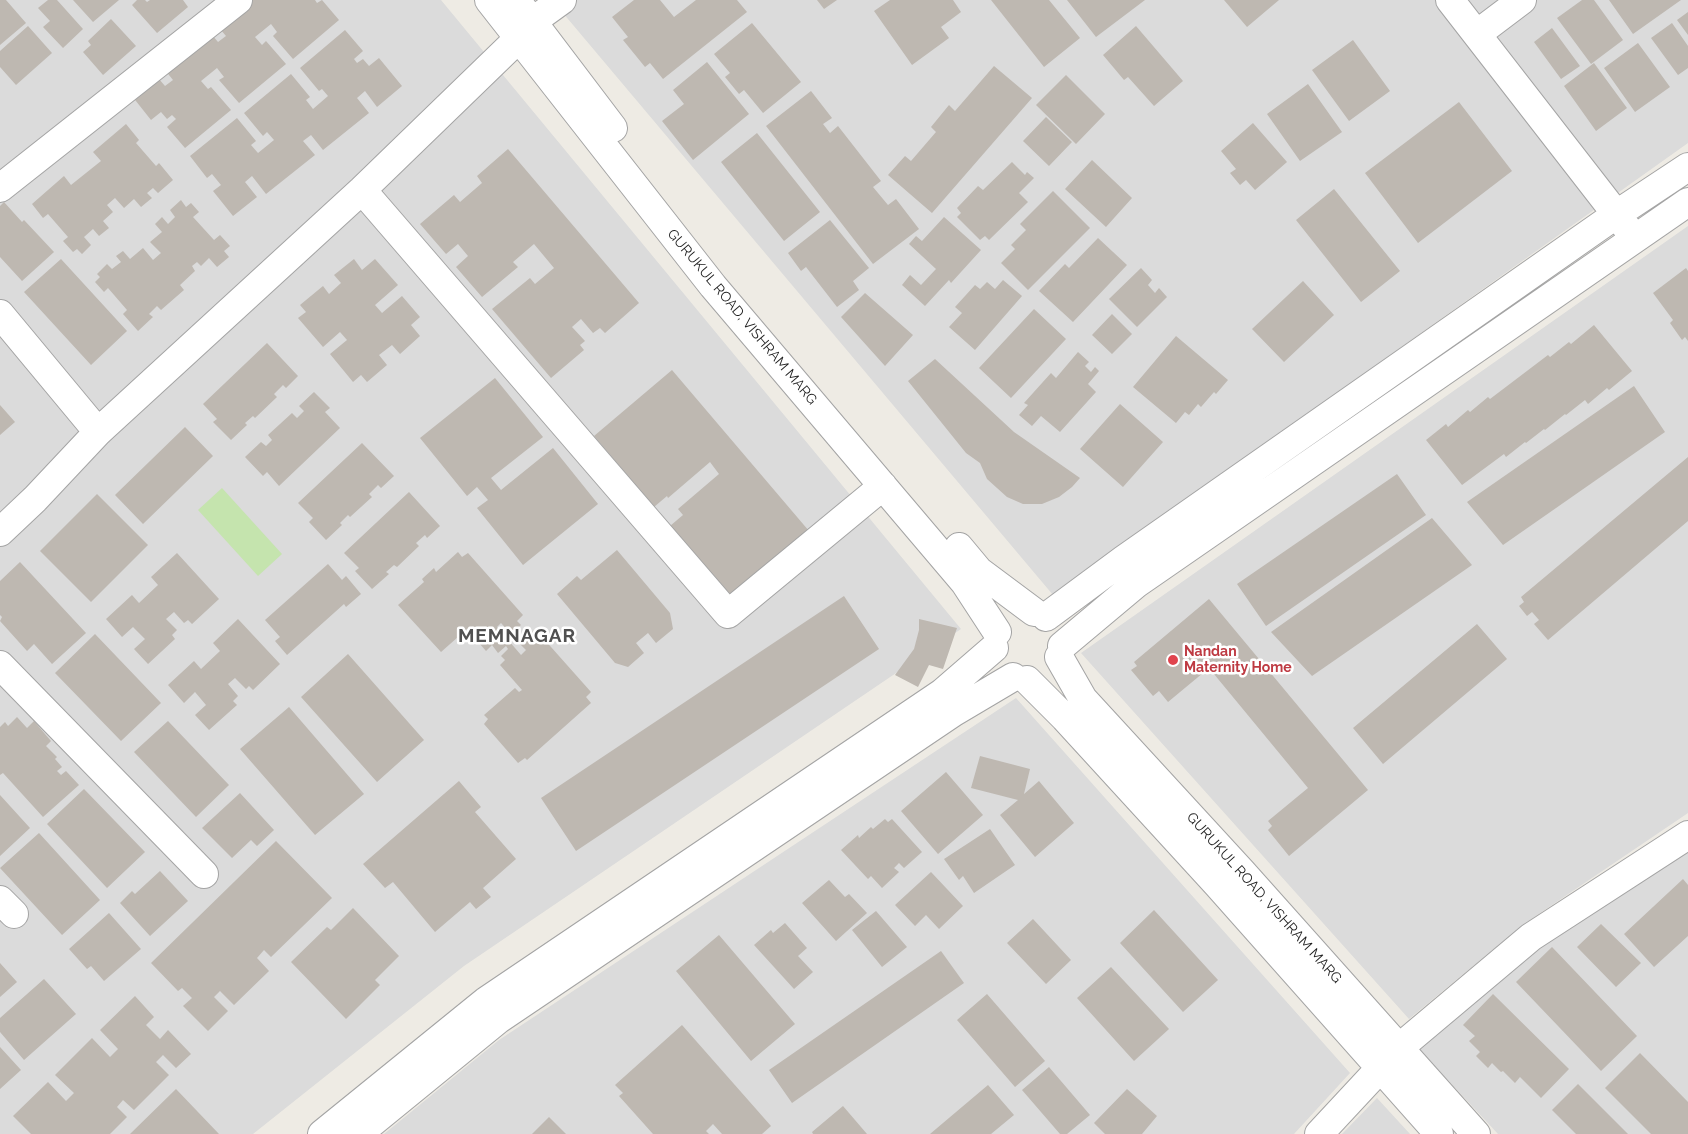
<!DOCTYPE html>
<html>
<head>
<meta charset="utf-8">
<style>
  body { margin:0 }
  canvas { display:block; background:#eeebe4 }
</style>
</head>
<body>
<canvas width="1688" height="1134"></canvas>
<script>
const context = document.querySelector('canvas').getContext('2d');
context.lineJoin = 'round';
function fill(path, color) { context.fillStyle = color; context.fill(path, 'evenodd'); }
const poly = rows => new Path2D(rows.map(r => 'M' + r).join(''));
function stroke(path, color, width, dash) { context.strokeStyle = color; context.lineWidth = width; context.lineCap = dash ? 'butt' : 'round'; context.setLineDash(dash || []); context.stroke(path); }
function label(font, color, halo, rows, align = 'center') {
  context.font = font + ' Raleway,sans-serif'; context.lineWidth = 5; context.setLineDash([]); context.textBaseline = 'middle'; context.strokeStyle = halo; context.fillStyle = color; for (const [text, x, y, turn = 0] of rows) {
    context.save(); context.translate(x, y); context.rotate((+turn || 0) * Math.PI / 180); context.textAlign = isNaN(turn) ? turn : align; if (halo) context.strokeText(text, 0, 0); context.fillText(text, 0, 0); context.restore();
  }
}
const residential = poly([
  [0,0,441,0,961,629,464,966,253,1134,0,1134],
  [552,0,1688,0,1688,143,1053,595],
  [1688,226,1688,813,1524,924,1409,1019,1081,653],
  [1016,698,1350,1073,1294,1134,384,1134,499,1040],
  [1688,844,1688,1134,1498,1134,1417,1047,1538,947],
  [1377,1098,1410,1134,1342,1134]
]);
const grass = poly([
  [222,488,282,554,258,576,198,510]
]);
const building = poly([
  [0,0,6,0,26,23,0,45],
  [48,0,57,0,83,29,63,48,43,27,50,21,38,8],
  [73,0,119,0,93,22],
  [137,0,145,0,147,2,150,0,183,0,188,7,157,33,132,5],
  [243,0,315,0,317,3,322,0,339,20,293,59,273,36,277,32,271,24,255,37,262,45,266,41,286,64,239,103,219,80,224,77,217,68,201,81,208,89,211,87,231,110,185,148,167,127,176,119,172,115,167,119,161,112,151,120,128,91,152,71,165,86,173,80,161,65,206,28,218,42,226,36,215,23],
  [634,0,660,0,674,17,696,0,737,0,747,12,663,79,650,63,645,67,623,40,628,37,612,17],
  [817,0,837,0,824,9],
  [890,0,953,0,961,12,941,27,949,38,912,65,874,11],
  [991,0,1049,0,1080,38,1044,67],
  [1067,0,1145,0,1096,37],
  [1224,0,1279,0,1247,27],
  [1582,0,1594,0,1623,40,1591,64,1557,18],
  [1609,0,1681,0,1633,34],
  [1688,12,1688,35,1677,20],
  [111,19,136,46,103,75,83,52,91,45,88,41],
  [752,23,801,82,763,113,744,90,739,94,725,77,730,73,714,54],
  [1672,23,1688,46,1688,68,1678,75,1651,38],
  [28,26,52,53,16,85,0,67,0,51],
  [1136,26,1183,81,1154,106,1128,77,1124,80,1103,55],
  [1552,28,1580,66,1561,79,1534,42],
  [345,30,363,51,354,59,357,63,363,59,369,66,379,58,402,86,377,107,365,91,357,98,369,113,323,150,311,135,303,141,315,155,266,194,252,176,245,182,257,197,233,216,213,191,221,185,212,174,207,178,190,156,237,118,256,141,251,145,258,153,274,140,267,132,263,136,244,113,291,74,310,97,306,100,313,109,328,96,322,89,319,91,300,68],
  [1353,40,1390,91,1349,121,1312,70],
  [1638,43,1670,87,1635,112,1604,68],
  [707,62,749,114,693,160,662,121,684,104,673,90],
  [1594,63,1627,108,1596,131,1564,86],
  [994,66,1032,98,932,213,888,175,905,156,911,161,936,132,931,127,949,105,955,111],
  [1066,75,1105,114,1076,144,1036,105],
  [1308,84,1342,132,1300,161,1267,114],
  [811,91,832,118,823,124,830,133,838,126,881,181,873,187,888,205,896,199,919,229,873,264,766,126],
  [1459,102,1512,171,1418,243,1365,173],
  [1046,117,1072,142,1049,166,1023,141],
  [1253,123,1287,162,1255,190,1246,180,1240,185,1230,173,1236,169,1221,151],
  [126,124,139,140,136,143,156,166,159,163,173,180,158,193,153,188,147,193,152,198,141,207,134,199,124,208,115,198,107,205,113,212,103,221,109,228,99,236,93,229,84,237,91,245,82,254,77,249,73,252,63,241,68,237,48,214,43,218,32,204,64,176,71,185,101,161,93,152],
  [757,133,820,212,784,241,721,162],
  [508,149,639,303,605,333,600,328,593,333,581,319,572,327,585,341,580,345,584,350,551,378,492,309,530,278,535,284,554,268,534,244,513,262,518,267,482,297,456,267,468,256,458,244,446,254,420,224,454,195,460,202,482,183,477,176],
  [1092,160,1132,198,1106,227,1065,189],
  [1012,162,1025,175,1027,172,1034,178,1019,193,1028,202,989,240,985,236,980,240,957,217,961,213,957,208,978,186,983,190],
  [1334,189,1400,271,1361,302,1296,220],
  [1053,191,1090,228,1028,290,1001,263,1015,249,1011,245,1026,230,1020,224],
  [181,200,186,207,191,203,199,212,193,217,214,240,220,235,230,246,224,251,229,257,217,267,209,258,201,266,197,262,192,266,195,271,180,285,184,290,161,310,157,306,149,314,153,317,138,331,123,314,127,310,108,288,104,292,95,282,100,277,97,274,107,264,112,269,121,262,116,256,123,251,130,259,143,248,153,260,161,253,150,242,162,232,155,224,162,217,168,224,175,217,170,210],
  [4,202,22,222,24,220,54,252,22,281,0,257,0,206],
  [944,217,981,250,951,283,949,280,925,306,902,285,910,275,921,285,936,269,909,244,916,236,922,241],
  [830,220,869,268,853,281,859,290,837,307,806,267,801,271,788,253],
  [1098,238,1127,265,1073,322,1039,291,1065,264,1069,268],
  [61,259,127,331,91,365,24,292],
  [354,259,362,270,375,259,398,285,375,305,382,313,402,296,420,317,411,325,420,336,400,354,392,345,379,355,387,365,367,382,361,375,353,382,330,354,347,340,340,332,323,347,298,318,306,312,300,305,323,286,329,294,341,283,334,275],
  [1141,268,1152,280,1148,285,1155,293,1159,288,1167,297,1137,327,1109,299],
  [1686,268,1688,271,1688,341,1685,337,1682,340,1670,323,1673,320,1653,293],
  [1003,280,1022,296,975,350,949,327,962,313,955,307,975,285,980,289,987,282,995,289],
  [1303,281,1334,315,1284,362,1252,329],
  [865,293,913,335,885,366,841,317],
  [1034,309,1066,339,1011,398,979,368],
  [1112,314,1132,334,1112,354,1092,335],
  [1594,325,1632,371,1609,390,1607,388,1588,404,1585,400,1566,415,1565,414,1545,430,1544,429,1526,443,1525,442,1506,457,1504,454,1462,485,1426,440,1446,424,1448,427,1468,410,1470,412,1488,397,1490,399,1548,355,1550,357,1569,342,1571,344],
  [1176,336,1228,380,1216,394,1214,392,1201,407,1198,404,1189,415,1185,412,1176,423,1133,387],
  [267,343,298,376,286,388,283,385,274,394,277,397,255,418,253,416,245,423,247,425,231,440,213,422,217,419,203,404],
  [1078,352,1089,362,1085,366,1091,372,1095,367,1099,371,1088,384,1096,392,1060,432,1041,416,1032,426,1019,415,1028,405,1024,403,1051,373,1056,378],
  [935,359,1014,432,1080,478,1072,487,1059,497,1042,504,1023,504,1007,497,987,479,980,463,966,453,908,381],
  [672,370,809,531,731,598,670,526,683,515,678,509,719,474,710,462,668,498,667,496,654,507,594,436],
  [495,378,543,437,491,478,501,490,553,448,598,504,523,565,477,508,488,500,477,487,467,496,420,438],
  [1634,386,1665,432,1503,545,1467,502],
  [314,392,330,408,325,412,340,428,279,486,267,472,263,476,245,457,261,442,266,446,272,440,268,435,292,413,297,418,304,411,299,406],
  [1120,404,1163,442,1123,487,1080,449],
  [0,405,15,422,0,435],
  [185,427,213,456,143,524,115,495],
  [362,443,394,476,381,488,378,485,369,494,372,497,350,517,348,515,340,523,342,525,326,540,309,522,313,518,298,503],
  [1688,457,1688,521,1548,640,1534,624,1539,620,1532,612,1527,616,1519,606,1524,602,1521,597],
  [1397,474,1426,515,1266,626,1237,584],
  [409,492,440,526,427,538,425,535,416,543,419,546,397,567,394,565,386,572,389,574,372,589,355,571,359,568,344,553],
  [97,494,148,545,91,602,40,551],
  [1432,518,1472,565,1312,676,1271,632],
  [617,550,670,613,673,629,656,643,648,633,636,643,644,653,628,667,615,663,557,594,577,576,581,580],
  [458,552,462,557,468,553,523,615,517,621,521,625,511,634,501,623,497,627,521,655,526,650,516,640,527,631,530,634,535,629,591,692,586,697,591,703,527,760,525,758,518,763,484,724,488,719,484,715,515,688,519,692,522,690,500,665,505,660,501,656,508,649,506,646,498,653,492,645,486,651,467,629,441,652,398,605,424,582,422,579,434,568,436,572],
  [177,553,219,599,192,624,188,620,184,623,174,612,166,619,177,630,172,635,175,639,148,664,134,649,145,639,133,627,122,637,106,619,132,595,139,603,158,585,151,577],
  [20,562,86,633,52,664,34,644,27,651,0,621,2,617,0,615,0,581],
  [328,564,342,580,346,576,361,594,346,607,344,604,287,655,275,641,280,637,265,620],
  [844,596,879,649,576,851,541,798],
  [1209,599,1368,790,1289,856,1268,830,1272,826,1268,821,1308,788,1209,668,1168,702,1159,691,1153,696,1131,670,1137,666,1134,662],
  [238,619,280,664,253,690,249,686,246,689,235,678,228,684,238,696,233,701,237,705,209,730,195,715,206,705,195,692,184,703,168,685,194,661,201,669,220,651,213,643],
  [919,619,957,628,943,669,929,665,918,687,895,675,914,649,919,630],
  [1477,624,1507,659,1383,764,1353,728],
  [95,634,161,703,121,741,55,673],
  [348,654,424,740,377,782,301,697],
  [289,707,364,794,315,835,240,749],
  [17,717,27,728,34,721,51,741,46,746,57,757,55,759,62,767,57,771,61,775,66,771,79,785,43,817,3,773,0,775,0,727,5,722,8,726],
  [168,721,229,785,196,817,134,752],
  [980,756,1030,769,1024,794,1039,781,1074,823,1035,857,1000,815,1018,800,971,788],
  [946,772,983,815,938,854,901,811],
  [459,781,481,807,475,812,516,859,483,888,491,897,476,909,470,902,435,932,393,882,385,888,363,864],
  [84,789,145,852,107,888,47,824],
  [240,793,274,830,257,846,251,840,232,858,202,828],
  [0,795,30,828,0,856],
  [885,819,888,822,892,819,922,852,904,868,899,863,894,868,899,872,882,888,871,876,868,879,841,850,858,835,859,838,871,827,873,829],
  [990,829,1015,865,974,893,963,876,959,880,944,859],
  [39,833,100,900,62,935,0,868],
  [276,841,332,898,271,957,264,950,257,958,269,971,234,1005,220,991,214,997,228,1011,208,1031,183,1006,192,998,182,988,178,991,151,963],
  [160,871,188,901,150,936,120,903,132,891,135,894],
  [931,872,963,906,939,929,926,915,915,926,895,905],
  [1683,879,1688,885,1688,936,1654,967,1624,934],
  [829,880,845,897,849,894,867,913,836,941,802,903],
  [353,908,399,956,375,980,380,985,346,1019,291,962,327,927,331,930],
  [1154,910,1218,980,1183,1012,1120,943],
  [876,911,907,947,882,967,852,930],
  [109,913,141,949,104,981,91,966,87,969,69,949],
  [1033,919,1071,960,1046,984,1007,943],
  [785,923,807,948,798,956,813,972,794,989,754,945,771,930,773,933],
  [1601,924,1641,963,1616,987,1577,947],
  [719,935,795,1024,751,1061,676,971],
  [1552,947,1637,1036,1601,1071,1516,982],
  [941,951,964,983,792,1103,769,1070],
  [0,963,17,982,0,997],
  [1111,967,1169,1029,1134,1061,1077,998],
  [44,979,76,1014,24,1060,0,1032,0,1018],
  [987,994,1045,1061,1015,1087,957,1020],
  [1493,994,1569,1069,1541,1098,1520,1077,1515,1083,1503,1071,1501,1072,1492,1063,1488,1068,1476,1056,1480,1052,1469,1041,1475,1036,1463,1025],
  [135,996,154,1017,146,1025,160,1039,168,1030,191,1054,176,1068,163,1055,156,1062,169,1075,134,1110,123,1100,117,1107,127,1117,110,1134,31,1134,13,1116,48,1082,66,1101,74,1093,55,1075,92,1038,110,1057,118,1049,100,1030],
  [682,1025,771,1126,762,1134,722,1134,713,1124,706,1131,709,1134,653,1134,619,1096,623,1093,615,1085],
  [0,1047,21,1070,0,1089],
  [1640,1053,1688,1102,1688,1134,1651,1134,1605,1088],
  [1049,1067,1090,1115,1067,1134,1060,1134,1022,1090],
  [1578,1084,1628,1134,1576,1134,1552,1110],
  [988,1085,1014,1115,991,1134,930,1134],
  [176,1089,219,1134,130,1134],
  [1127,1089,1157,1116,1142,1134,1105,1134,1094,1123],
  [843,1106,867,1134,813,1134,812,1132],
  [549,1117,566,1134,532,1134]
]);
const minor = poly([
  [489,0,713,286,965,583,997,632],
  [516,0,613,128],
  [1450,0,1627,228],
  [1477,34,1522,0],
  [0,188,238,0],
  [362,190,728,614,883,486],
  [0,314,98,432],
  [0,532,35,499,98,432,362,190,519,38,533,21,562,0],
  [959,547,979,571,1034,612],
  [1046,617,1123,560,1617,214,1688,167],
  [1062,646,1136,584,1688,202],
  [1059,657,1083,699,1242,872,1476,1134],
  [0,665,204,874],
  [1027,680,1065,718,1217,884,1439,1134],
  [0,900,14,914],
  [322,1134,486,1001,942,693,994,648],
  [358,1134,499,1019,954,712,1013,677],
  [1319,1134,1399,1048,1531,937,1688,835]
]);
const markers = [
  [1173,660,6,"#e0444e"]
];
const streetNames = [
  ["GURUKUL ROAD, VISHRAM MARG",742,317,50],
  ["GURUKUL ROAD, VISHRAM MARG",1264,898,48]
];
const healthNames = [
  ["Nandan",1184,652],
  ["Maternity Home",1184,668]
];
const districtNames = [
  ["MEMNAGAR",517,636]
];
fill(residential, '#dbdbdb');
fill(grass, '#c5e4ae');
fill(building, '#beb8b1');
stroke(minor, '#a4a4a4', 30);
stroke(minor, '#fff', 28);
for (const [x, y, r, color] of markers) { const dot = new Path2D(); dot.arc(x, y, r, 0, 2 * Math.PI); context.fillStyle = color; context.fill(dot); stroke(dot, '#fff', 2); }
label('14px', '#1d1d1d', '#fff', streetNames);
label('bold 14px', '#be3a42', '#fff', healthNames, 'left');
context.letterSpacing = '1px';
label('bold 19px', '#505050', '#fff', districtNames);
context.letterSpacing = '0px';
</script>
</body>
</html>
